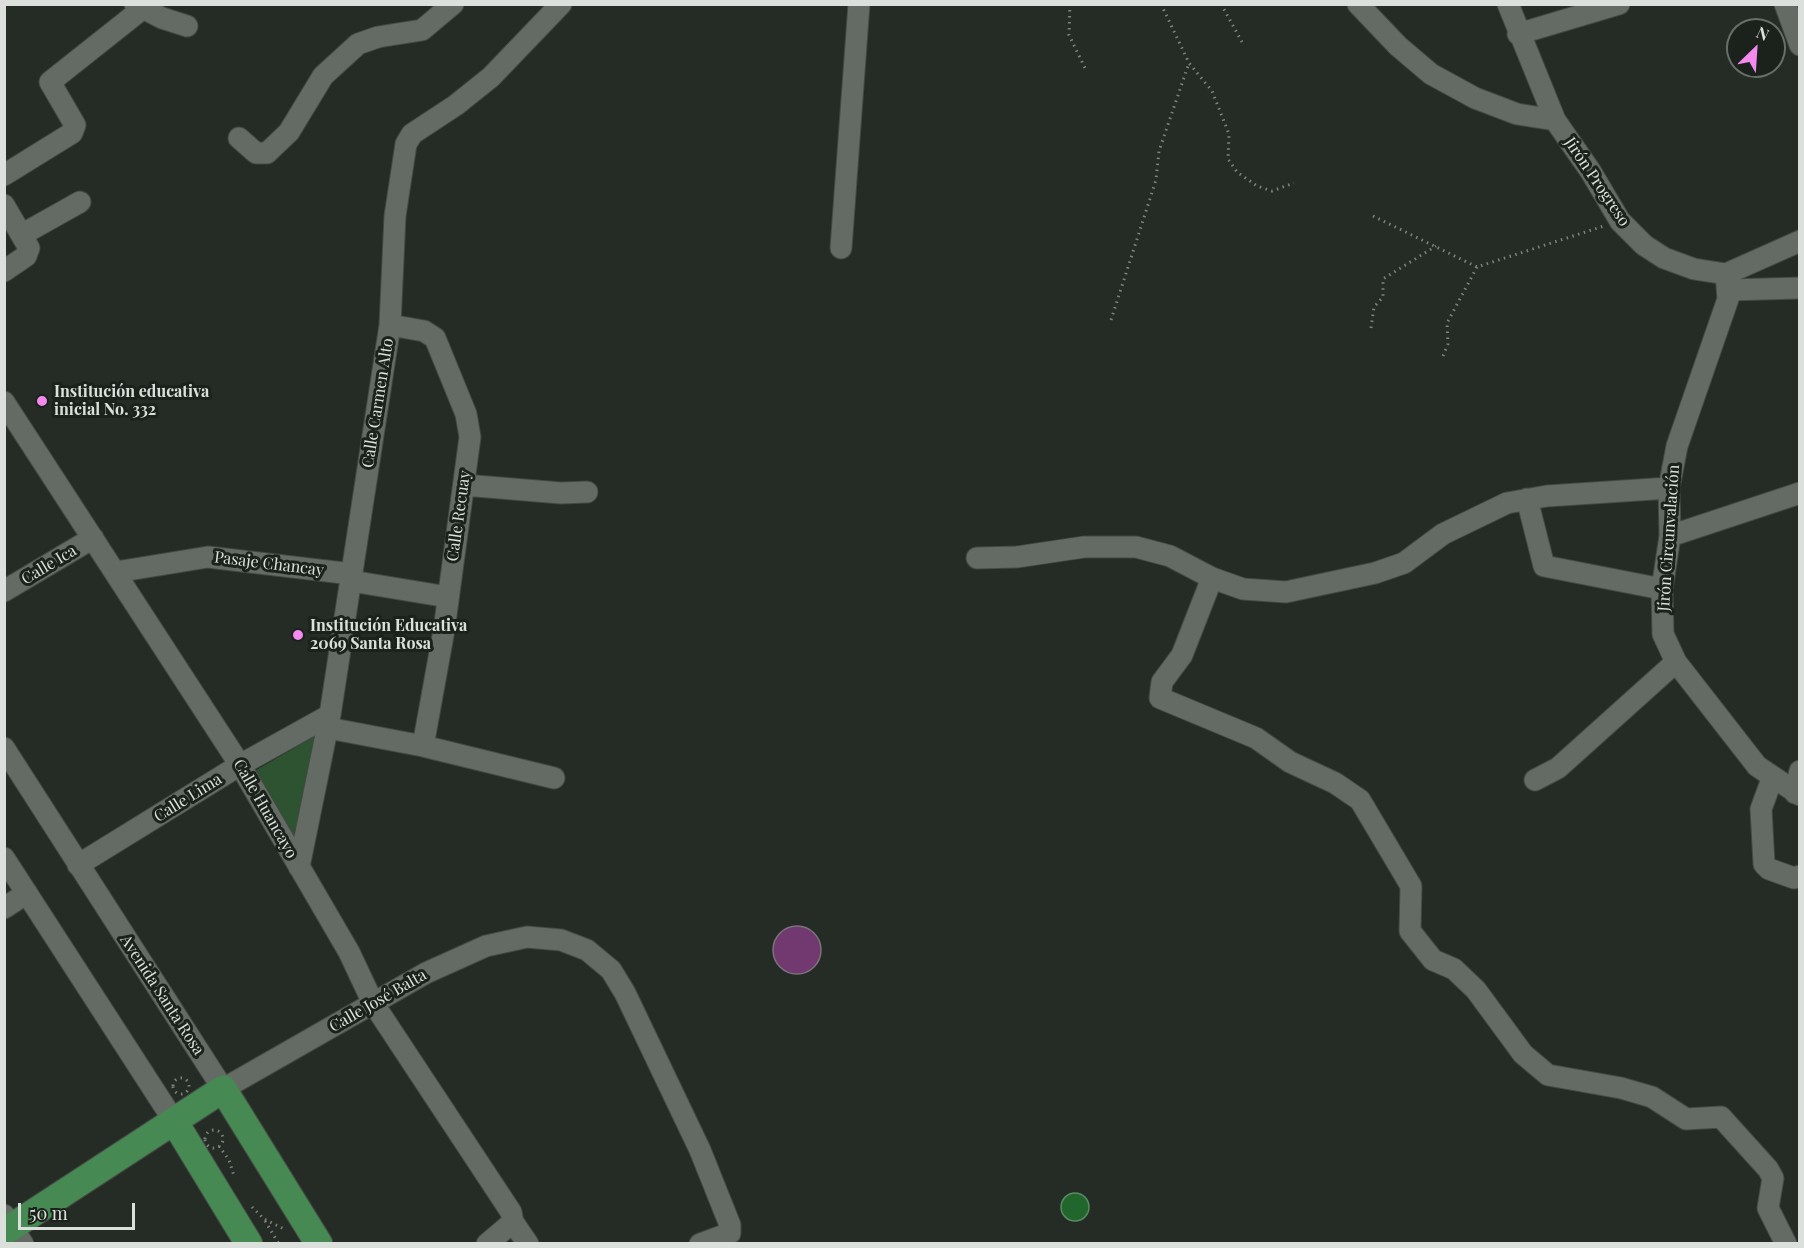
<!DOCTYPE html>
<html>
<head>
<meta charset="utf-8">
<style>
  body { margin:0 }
  #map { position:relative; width:1804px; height:1248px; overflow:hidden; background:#252b25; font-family:"Playfair Display",serif }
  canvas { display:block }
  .frame { position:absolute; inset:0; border:6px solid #dce0dc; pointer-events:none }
  .north { position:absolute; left:1726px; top:18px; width:60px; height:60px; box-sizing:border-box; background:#1b221c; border:2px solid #686e69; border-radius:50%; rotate:25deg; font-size:16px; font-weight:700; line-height:24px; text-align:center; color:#dce0dc }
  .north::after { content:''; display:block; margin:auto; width:21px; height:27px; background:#f489f0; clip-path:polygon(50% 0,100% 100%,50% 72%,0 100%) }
  .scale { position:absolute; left:18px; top:1203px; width:117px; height:27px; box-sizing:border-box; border:3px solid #dce0dc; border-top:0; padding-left:8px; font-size:18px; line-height:21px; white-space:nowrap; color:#dce0dc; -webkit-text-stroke:4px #1b221c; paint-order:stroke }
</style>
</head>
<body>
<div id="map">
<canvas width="1804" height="1248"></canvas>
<div class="frame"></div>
<div class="north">N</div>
<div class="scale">50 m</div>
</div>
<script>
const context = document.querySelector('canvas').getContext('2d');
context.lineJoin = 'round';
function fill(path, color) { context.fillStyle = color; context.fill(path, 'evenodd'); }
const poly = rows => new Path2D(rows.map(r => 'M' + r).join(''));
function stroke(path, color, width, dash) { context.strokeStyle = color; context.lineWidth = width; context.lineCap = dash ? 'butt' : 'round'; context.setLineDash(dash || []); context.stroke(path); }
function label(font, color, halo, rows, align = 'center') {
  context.font = font + ' "Playfair Display",serif'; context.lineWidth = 6; context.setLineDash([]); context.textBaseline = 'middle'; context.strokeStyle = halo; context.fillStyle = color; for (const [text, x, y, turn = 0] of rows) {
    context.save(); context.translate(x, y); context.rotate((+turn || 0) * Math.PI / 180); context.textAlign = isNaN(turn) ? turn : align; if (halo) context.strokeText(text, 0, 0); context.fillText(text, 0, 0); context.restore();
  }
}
const green = poly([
  [315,736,296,842,253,772]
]);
const water = poly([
  '1061 1207a14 14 0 1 1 28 0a14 14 0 1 1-28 0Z'
]);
const building = poly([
  '773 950a24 24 0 1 1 48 0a24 24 0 1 1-48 0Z'
]);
const path = poly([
  [1070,4,1069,35,1085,68],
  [1161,4,1189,63,1212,91,1229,134,1228,159,1237,172,1257,186,1272,191,1294,183],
  [1221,4,1242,42],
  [1373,216,1477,267,1604,226],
  [1111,320,1156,180,1159,151,1189,63],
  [1371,328,1374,307,1383,297,1383,279,1436,246],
  [1443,356,1448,344,1447,323,1477,267],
  '173 1086a8 8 0 1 1 16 0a8 8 0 1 1-16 0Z',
  '205 1139a9 9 0 1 1 18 0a9 9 0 1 1-18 0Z',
  [219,1146,229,1160,234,1176],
  [252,1207,264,1219,286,1230],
  [265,1221,279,1244]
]);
const minor = poly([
  [135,4,162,18,187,26],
  [1358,4,1398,46,1431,74,1475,98,1517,114,1555,120],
  [1508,4,1555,120,1591,172,1620,221,1644,245,1664,258,1694,269,1726,274],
  [1785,4,1800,45],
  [1518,34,1619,4],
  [239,138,256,153,267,153,289,132,323,76,358,44,378,37,422,30,453,4],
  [4,175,72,133,75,125,50,82,142,9],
  [4,205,29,248,26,256,4,271],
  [23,234,80,202],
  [841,248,859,4],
  [1726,274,1728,299,1677,446,1669,488,1670,536,1662,589,1663,634,1676,662,1757,766,1800,795],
  [1726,274,1800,241],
  [1729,290,1800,288],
  [390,325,424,331,435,338,466,414,470,437,444,630,423,746],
  [4,402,240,765,349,952,373,1003,511,1212,513,1222,528,1244],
  [464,485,561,493,587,492],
  [1527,499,1544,566,1662,589],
  [1670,536,1800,493],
  [977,558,1017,557,1084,547,1136,547,1170,556,1212,578,1243,589,1286,592,1375,573,1404,563,1443,534,1507,503,1547,496,1669,488],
  [116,572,208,557,352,574],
  [1212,578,1182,655,1162,682,1160,698,1256,738,1290,762,1335,783,1360,800,1411,886,1410,931,1433,960,1454,969,1476,990,1523,1054,1548,1075,1621,1088,1652,1097,1686,1119,1721,1117,1768,1169,1773,1178,1768,1208,1786,1244],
  [351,581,448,597],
  [4,591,93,538],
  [328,728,423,746,554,778],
  [4,748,223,1089,426,973,486,946,527,937,561,940,587,950,611,970,625,993,700,1150,730,1225,730,1233,700,1244],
  [1772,779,1761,809,1764,864,1769,869,1794,878,1800,876],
  [1535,780,1558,768,1676,662],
  [1795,793,1800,771],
  [4,858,174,1121],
  [78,865,240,765,330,715],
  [299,867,330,715,390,325,395,216,406,144,412,134,456,105,491,77,561,4],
  [4,908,27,893],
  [4,1215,23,1244],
  [487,1244,513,1222]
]);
const major = poly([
  [174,1121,249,1244],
  [4,1232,223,1089,319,1244]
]);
const markers = [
  [42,401,6,"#f489f0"],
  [298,635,6,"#f489f0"]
];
const streetNames = [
  ["Jirón Progreso",1597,182,56],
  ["Calle Carmen Alto",378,403,-81],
  ["Calle Recuay",459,516,-82],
  ["Jirón Circunvalación",1669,538,-86],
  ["Pasaje Chancay",269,564,7],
  ["Calle Ica",49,565,-31],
  ["Calle Lima",188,798,-32],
  ["Calle Huancayo",265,809,60],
  ["Avenida Santa Rosa",162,995,57],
  ["Calle José Balta",378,1001,-30]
];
const poiNames = [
  ["Institución educativa",54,392],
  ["inicial No. 332",54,410],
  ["Institución Educativa",310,626],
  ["2069 Santa Rosa",310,644]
];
fill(green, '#2d5331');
fill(water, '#21662d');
stroke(water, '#598b62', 1.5);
fill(building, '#723870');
stroke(building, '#7b737a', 1.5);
stroke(minor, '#444944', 23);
stroke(major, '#444944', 29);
stroke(path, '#7e837e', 3, [1.5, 4.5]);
stroke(minor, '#646b64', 21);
stroke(major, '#468952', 27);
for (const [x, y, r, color] of markers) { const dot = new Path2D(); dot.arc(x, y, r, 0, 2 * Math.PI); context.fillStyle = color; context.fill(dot); stroke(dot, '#1b221c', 2); }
label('16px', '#dce0dc', '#1b221c', streetNames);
label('bold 16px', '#dce0dc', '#1b221c', poiNames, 'left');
</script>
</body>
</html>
